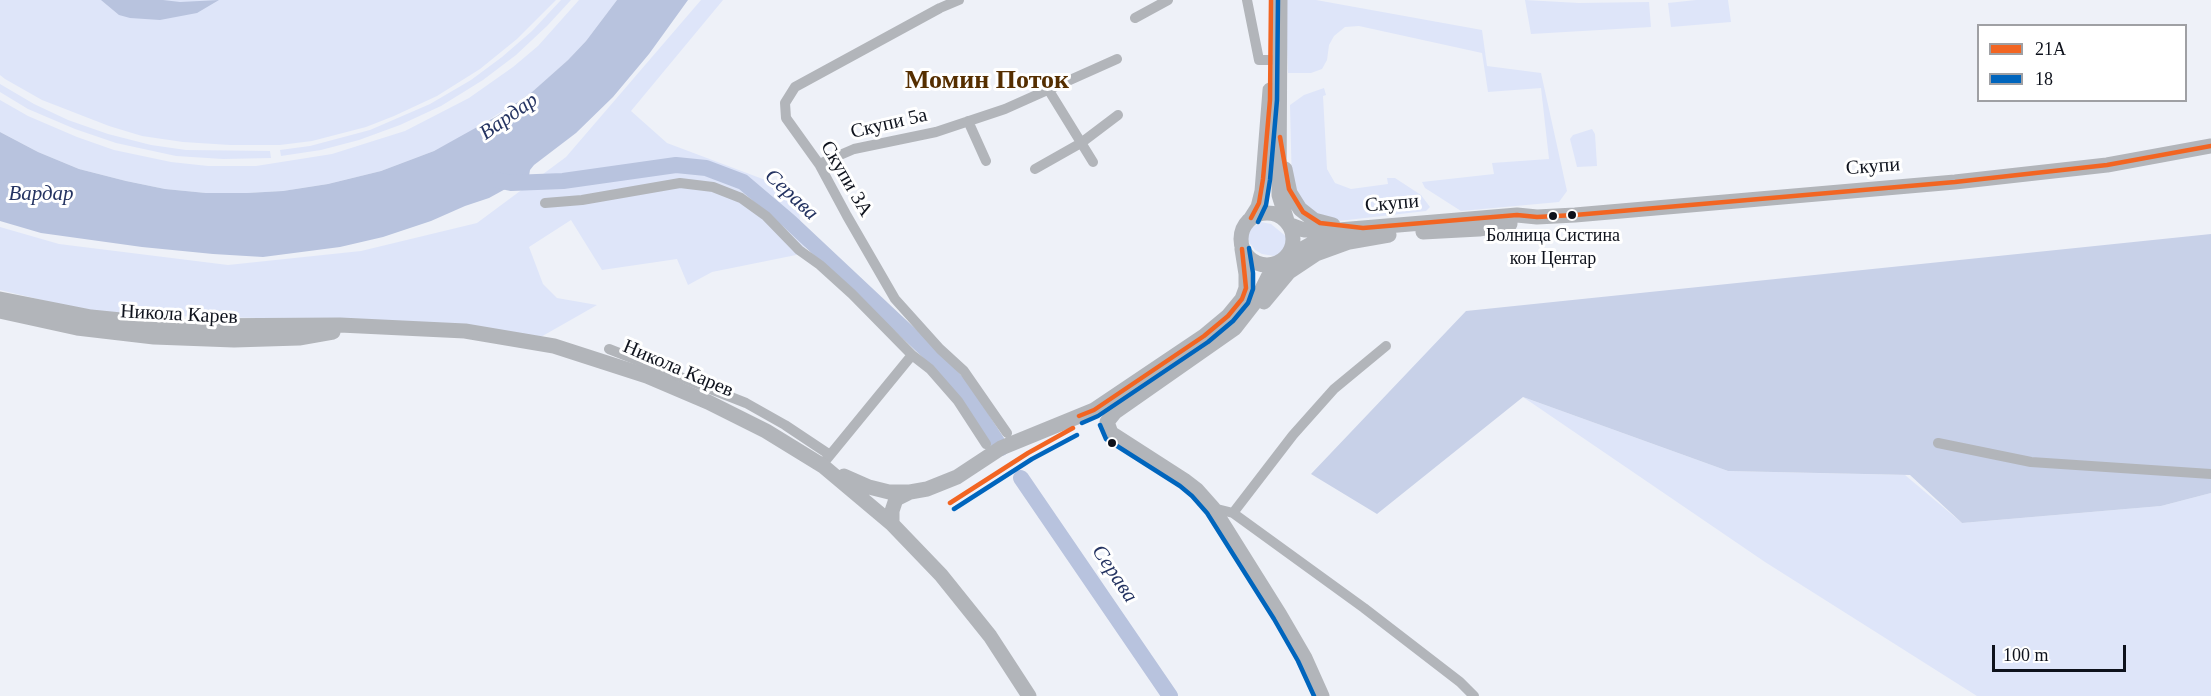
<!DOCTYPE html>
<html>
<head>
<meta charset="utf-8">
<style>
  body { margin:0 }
  #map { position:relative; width:2211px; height:696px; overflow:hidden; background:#eef1f8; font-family:Georgia,serif }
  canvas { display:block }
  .legend { position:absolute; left:1977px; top:24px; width:210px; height:78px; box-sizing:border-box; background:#fff; border:2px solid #9fa0a4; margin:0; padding:8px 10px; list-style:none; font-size:18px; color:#0e121c }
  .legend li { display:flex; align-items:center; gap:12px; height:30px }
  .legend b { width:30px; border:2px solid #9fa0a4 }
  .scale { position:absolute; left:1992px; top:645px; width:134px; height:27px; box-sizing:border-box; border:3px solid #0e121c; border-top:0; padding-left:8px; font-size:18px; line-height:21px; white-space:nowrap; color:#0e121c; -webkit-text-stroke:4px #fff; paint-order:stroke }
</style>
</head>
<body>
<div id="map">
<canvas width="2211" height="696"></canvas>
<ul class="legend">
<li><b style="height:8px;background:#f26522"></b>21A</li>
<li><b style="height:8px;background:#0065bd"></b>18</li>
</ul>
<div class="scale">100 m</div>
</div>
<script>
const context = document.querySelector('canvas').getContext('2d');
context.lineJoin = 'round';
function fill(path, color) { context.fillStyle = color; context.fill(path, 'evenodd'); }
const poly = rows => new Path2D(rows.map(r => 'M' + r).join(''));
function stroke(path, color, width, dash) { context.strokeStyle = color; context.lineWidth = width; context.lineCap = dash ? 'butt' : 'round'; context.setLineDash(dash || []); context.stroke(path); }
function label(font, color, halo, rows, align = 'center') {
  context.font = font + ' Georgia,serif'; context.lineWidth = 6; context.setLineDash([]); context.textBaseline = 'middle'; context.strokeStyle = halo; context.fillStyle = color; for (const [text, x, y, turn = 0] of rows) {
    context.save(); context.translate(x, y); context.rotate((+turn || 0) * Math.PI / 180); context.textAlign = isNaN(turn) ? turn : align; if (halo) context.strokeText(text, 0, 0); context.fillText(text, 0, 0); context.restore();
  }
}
const green = poly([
  [0,0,556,0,517,39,480,69,437,96,394,116,366,127,312,141,280,145,230,145,183,142,142,136,109,126,42,100,5,79,0,75],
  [561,0,571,0,547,26,516,55,483,80,441,106,400,125,359,140,321,150,281,156,280,150,310,146,370,130,430,104,471,80,502,57,532,31],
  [579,0,617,0,586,41,568,60,532,92,470,132,434,151,381,171,328,184,283,191,247,193,206,193,165,189,126,181,79,169,38,152,0,132,0,100,28,116,77,137,114,150,171,162,208,166,256,166,332,154,405,131,469,98,513,67,538,46],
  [701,0,723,0,631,111,667,143,768,181,798,207,806,253,712,272,688,285,677,259,602,270,571,220,529,247,543,284,557,298,597,305,539,338,414,322,100,314,0,290,0,227,59,244,228,265,361,251,477,223,566,157],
  [1285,0,1316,0,1482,30,1487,66,1541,73,1567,191,1559,202,1461,211,1425,188,1422,182,1494,174,1492,163,1549,159,1541,88,1488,92,1482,53,1359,26,1345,27,1334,36,1329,45,1327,60,1322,69,1311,73,1288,73],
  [1525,0,1579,3,1649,2,1651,27,1531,34],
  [1696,0,1728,0,1731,22,1671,27,1668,3],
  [0,84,34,104,68,120,108,134,151,145,186,150,270,151,271,158,223,159,176,156,116,143,75,129,28,109,0,92],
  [1324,88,1326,95,1323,96,1327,169,1335,183,1351,189,1388,184,1387,178,1395,178,1421,195,1430,207,1426,211,1330,222,1307,211,1292,188,1290,105,1304,95],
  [1592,129,1595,134,1597,166,1577,167,1570,139,1573,135],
  [1261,222,1271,224,1288,238,1288,244,1282,253,1274,256,1262,254,1255,250,1245,237,1251,228],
  [1523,397,1728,471,1905,475,1962,523,2161,506,2211,493,2211,696,1977,696,1765,562]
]);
const forest = poly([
  [2211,234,2211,493,2161,506,1962,523,1910,475,1728,471,1523,397,1377,514,1311,474,1466,311]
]);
const water = poly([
  [101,0,163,0,180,2,219,0,197,13,160,20,130,18,119,15],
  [617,0,688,0,649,54,613,97,576,133,534,165,530,170,529,176,489,198,465,206,431,221,383,237,340,247,263,257,213,254,142,247,41,233,0,221,0,132,38,152,79,169,126,181,165,189,206,193,247,193,283,191,328,184,381,171,434,151,497,116,532,92,568,60,586,41]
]);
const river = poly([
  [497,180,511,183,563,181,676,165,706,168,743,182,789,221,935,358,962,388,1001,448],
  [1021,478,1170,696]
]);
const street = poly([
  [959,0,940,8,795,87,785,103,786,118,819,164,847,216,895,299,940,349,964,371,1007,433],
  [1247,0,1259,60,1271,60],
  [1135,18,1168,0],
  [1048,89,1093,162],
  [968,121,986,161],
  [819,164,854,149,936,132,1005,109,1117,59],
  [1035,169,1081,143,1118,115],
  [545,203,582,200,680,183,713,187,741,198,766,216,799,250,820,265,852,294,912,355,930,369,958,401,986,444],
  [609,349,746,403,785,425,830,455],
  [1938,443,2031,462,2211,474],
  [826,460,912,355],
  [1213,508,1233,513,1293,435,1334,389,1386,346],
  [1233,513,1364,608,1460,682,1474,696]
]);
const secondary = poly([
  [1280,0,1279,195,1288,224,1304,230,1339,230,1517,215,1537,217,1575,215,1955,182,2107,165,2211,146],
  [1285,169,1290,193,1300,209,1314,220,1333,225],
  '1241 239a26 26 0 1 1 52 0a26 26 0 1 1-52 0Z',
  [1251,218,1258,207,1262,191,1270,90],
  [1423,232,1479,229,1510,224],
  [0,299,91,317,181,326,340,325,465,331,554,346,647,376,708,402,766,431,823,466,892,524,941,575,990,636,1029,696],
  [1264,302,1289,272,1316,254,1349,242,1389,235],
  [0,311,77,328,154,337,234,340,299,338,333,332],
  [844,476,869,487,889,492,910,492,927,489,957,477,1001,448,1094,410,1204,336,1228,316,1242,299,1246,288,1246,274,1242,249],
  [892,524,892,511,896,499,910,492],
  [1322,696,1305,658,1280,615,1213,508,1197,490,1184,480,1111,433,1107,422,1115,412,1235,328,1256,301,1270,273,1282,260,1311,244,1336,238]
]);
const bus1 = poly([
  [1280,137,1289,189,1303,212,1320,223,1363,228,1517,215,1537,217,1575,215,1955,182,2107,165,2211,146],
  [1251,218,1259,203,1263,179,1270,100,1271,0],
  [1079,416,1094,410,1204,336,1228,316,1242,299,1246,288,1242,249],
  [950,503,1028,453,1073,428]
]);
const bus2 = poly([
  [1258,222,1266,205,1270,180,1277,100,1278,0],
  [1082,423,1098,416,1208,342,1233,321,1248,303,1253,289,1253,273,1249,248],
  [1100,425,1106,439,1180,486,1192,496,1207,513,1274,619,1298,661,1314,696],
  [954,509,1032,459,1077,435]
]);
const markers = [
  [1572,215,5,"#0e121c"],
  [1553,216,5,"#0e121c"],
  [1112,443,5,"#0e121c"]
];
const busNames = [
  ["Болница Систина",1553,236],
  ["кон Центар",1553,259]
];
const streetNames = [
  ["Скупи 5а",889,124,-13],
  ["Скупи",1873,167,-4],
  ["Скупи 3А",846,179,60],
  ["Скупи",1392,204,-5],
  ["Никола Карев",179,315,3],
  ["Никола Карев",678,369,23]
];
const waterNames = [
  ["Вардар",509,117,-35],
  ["Вардар",41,194],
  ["Серава",791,195,43],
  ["Серава",1114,574,56]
];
const districtNames = [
  ["Момин Поток",987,81]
];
fill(green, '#dee5f9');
fill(forest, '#c8d1e8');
fill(water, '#b8c3de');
stroke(river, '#b8c3de', 16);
stroke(street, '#b2b5ba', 10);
stroke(secondary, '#b2b5ba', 15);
stroke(bus1, '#f26522', 4.5);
stroke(bus2, '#0065bd', 4.5);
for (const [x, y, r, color] of markers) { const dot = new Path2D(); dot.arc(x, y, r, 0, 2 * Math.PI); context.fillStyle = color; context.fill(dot); stroke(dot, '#fff', 2); }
label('18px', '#0e121c', '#fff', busNames);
label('20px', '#0e121c', '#fff', streetNames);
label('italic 21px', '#243361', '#fff', waterNames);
label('bold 26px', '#552e00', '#fff', districtNames);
</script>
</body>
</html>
